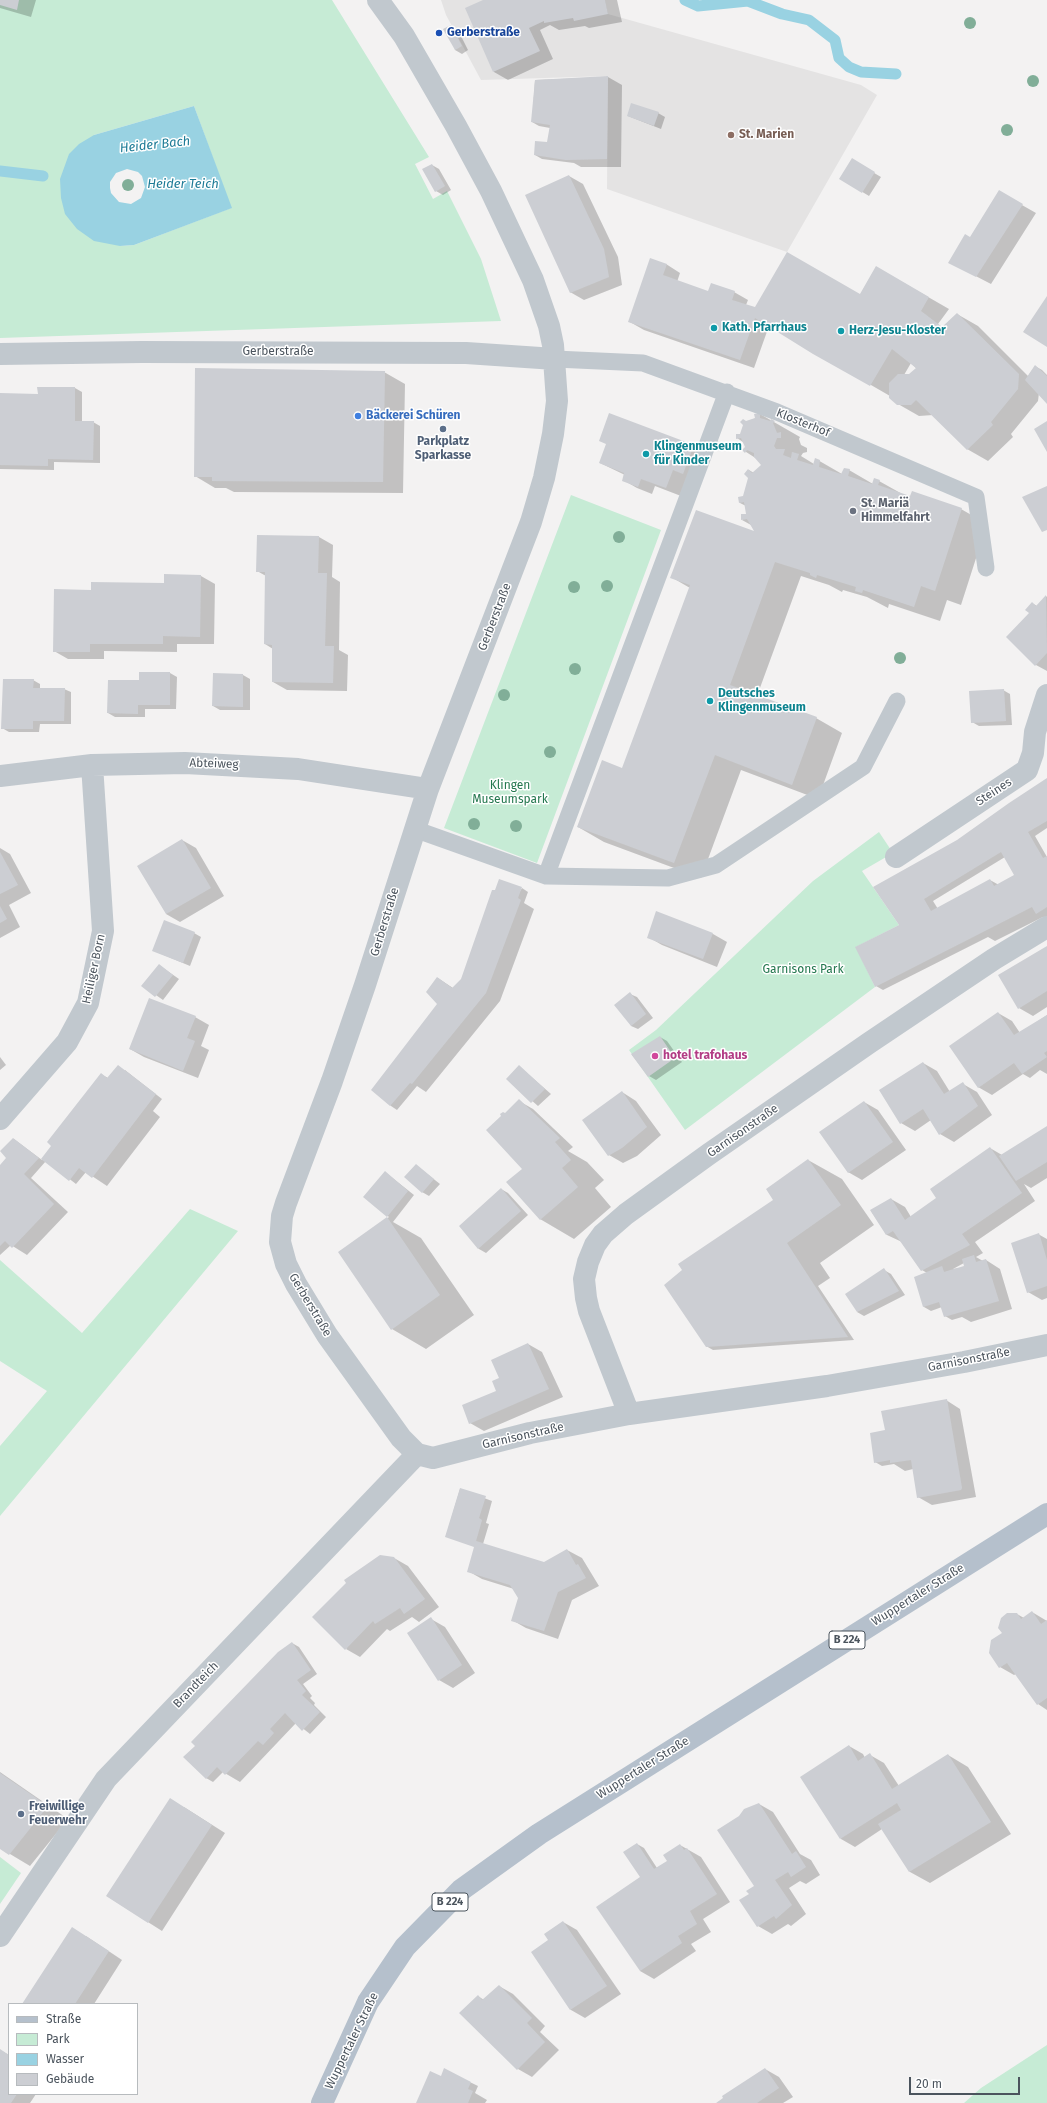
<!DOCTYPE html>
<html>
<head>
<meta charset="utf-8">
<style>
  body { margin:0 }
  #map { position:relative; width:1047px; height:2103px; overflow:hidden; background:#f3f2f2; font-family:"Fira Sans",sans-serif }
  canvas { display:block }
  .legend { position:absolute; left:8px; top:2003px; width:130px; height:92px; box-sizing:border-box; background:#fff; border:1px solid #b7bbbe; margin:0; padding:5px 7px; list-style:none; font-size:12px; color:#4b545d }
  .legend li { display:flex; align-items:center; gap:8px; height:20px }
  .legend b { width:20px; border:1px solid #b7bbbe }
  .scale { position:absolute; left:909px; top:2077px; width:111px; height:18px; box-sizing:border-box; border:2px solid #4b545d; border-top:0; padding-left:5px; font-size:12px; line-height:14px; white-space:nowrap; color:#4b545d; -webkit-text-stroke:3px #fff; paint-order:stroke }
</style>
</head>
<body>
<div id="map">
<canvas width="1047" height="2103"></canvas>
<ul class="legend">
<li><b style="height:5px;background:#b5c0cc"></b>Straße</li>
<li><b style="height:11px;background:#c6ebd5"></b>Park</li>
<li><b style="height:11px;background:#99d2e2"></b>Wasser</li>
<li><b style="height:11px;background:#ccced3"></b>Gebäude</li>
</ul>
<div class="scale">20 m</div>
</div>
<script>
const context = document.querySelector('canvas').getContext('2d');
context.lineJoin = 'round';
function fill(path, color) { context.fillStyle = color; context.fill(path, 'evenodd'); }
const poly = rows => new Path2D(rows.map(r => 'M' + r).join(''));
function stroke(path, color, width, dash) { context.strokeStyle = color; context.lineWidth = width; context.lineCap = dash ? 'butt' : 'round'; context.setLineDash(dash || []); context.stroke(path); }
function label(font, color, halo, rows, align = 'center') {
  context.font = font + ' "Fira Sans",sans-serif'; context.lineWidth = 3; context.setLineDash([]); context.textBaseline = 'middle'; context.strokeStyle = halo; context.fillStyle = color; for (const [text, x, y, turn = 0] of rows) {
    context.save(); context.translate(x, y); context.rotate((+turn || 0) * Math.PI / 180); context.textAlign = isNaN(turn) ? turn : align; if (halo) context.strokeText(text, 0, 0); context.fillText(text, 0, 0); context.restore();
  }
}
const education = poly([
  [441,0,605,0,608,14,861,85,877,95,787,252,607,189,608,76,481,80,446,15]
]);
const green = poly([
  [0,0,332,0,429,157,415,164,433,199,447,191,481,259,501,321,0,338],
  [194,106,231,208,134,245,120,246,94,135],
  [571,495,661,530,537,863,444,828],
  [879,832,893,853,862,871,899,925,856,947,875,987,685,1130,629,1050,656,1030,813,881],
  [190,1209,238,1231,0,1516,0,1446,47,1391,0,1361,0,1260,82,1333],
  [0,1857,21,1873,0,1904],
  [1047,2045,1047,2103,964,2103,981,2088]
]);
const water = poly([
  [194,106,232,208,134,245,120,246,94,241,77,229,65,214,61,198,60,179,69,154,79,144,94,135],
  [127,169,138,172,142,176,145,187,141,198,131,204,119,202,111,193,110,188,110,182,116,173]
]);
const shadow = poly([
  [0,0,36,0,31,17,0,8],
  [486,0,617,0,622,22,589,28,585,26,559,30,550,25,540,30,553,59,508,80,494,72],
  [451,26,458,30,468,50,462,54,455,50],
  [608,77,622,85,621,167,581,167,574,163,542,159,535,155,548,143,550,128,539,126,532,122,535,80],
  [658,113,665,117,661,129,628,116],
  [852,160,881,177,869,196,841,179],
  [432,165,439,169,451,190,443,195,436,191],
  [569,176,583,184,618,257,622,285,584,300,570,292],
  [999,192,1036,213,991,284,964,270,971,239],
  [666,264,680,273,677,282,709,293,734,292,748,300,746,305,755,308,860,295,876,267,949,309,938,324,943,328,957,314,978,326,1028,376,1035,366,1042,370,1047,375,1047,402,1039,393,1038,401,1011,434,1013,437,988,461,967,449,933,415,919,416,898,404,890,396,769,326,754,368,644,330,630,322],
  [911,363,917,369,910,375,904,375],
  [384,372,405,384,403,493,234,492,226,488,215,488,195,476],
  [39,388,75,388,82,392,82,422,93,422,100,426,100,463,54,462,54,470,0,469,0,394,39,395],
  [760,414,800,437,799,439,801,445,807,448,807,452,803,453,801,456,814,464,816,459,842,474,849,470,873,484,879,481,904,495,961,509,987,524,961,605,947,600,940,621,889,604,888,608,867,597,843,590,842,592,829,585,801,576,757,696,816,718,842,733,818,799,741,770,701,878,604,842,578,827,623,769,690,588,671,577,756,533,751,525,742,520,747,515,746,506,740,503,739,498,744,497,749,477,749,470,754,473,762,465,757,459,743,450,746,447,743,442,737,438,741,435,747,422,756,418],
  [693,445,707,454,681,496,655,486,652,494,637,488,623,480,625,475,600,463],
  [319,537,333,545,332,577,340,582,339,650,348,655,347,691,287,690,273,682,273,649,265,644,266,576,257,571],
  [165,575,201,576,215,584,214,644,177,644,177,652,104,651,104,659,68,659,54,651,92,591,165,584],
  [1046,596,1047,597,1047,671,1036,665,1030,613,1032,603,1037,606],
  [170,673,177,677,176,709,145,709,145,717,115,717,108,713,140,681],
  [214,674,243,675,250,679,250,710,220,710,213,706],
  [33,680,40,684,40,688,64,689,71,692,71,724,40,724,39,732,9,732,2,728],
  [1003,690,1010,694,1012,725,979,726,972,722],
  [1047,780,1047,828,1035,836,1047,857,1047,919,1043,917,995,941,988,937,883,990,876,986,900,925,958,840],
  [1005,857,1016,875,999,885,990,880,938,909,933,901],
  [182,840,196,848,224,896,180,922,166,914],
  [0,848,10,854,31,893,9,905,20,927,0,938],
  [522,888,528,892,524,903,534,909,500,1001,426,1092,417,1086,397,1110,391,1106,372,1090,439,1004,438,978,453,988,462,979],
  [194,933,201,937,190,966,154,951],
  [713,934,727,942,717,967,662,945,648,937],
  [1047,947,1047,1007,1033,1016,1019,1008],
  [159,965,179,979,163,1000,143,986],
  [630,994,637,997,653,1018,638,1029,631,1026],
  [998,1013,1012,1021,1020,1033,1047,1015,1047,1074,1040,1070,1030,1078,1023,1074,992,1095,978,1087],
  [195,1017,209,1025,201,1046,209,1050,198,1078,144,1057,130,1049],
  [660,1037,667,1041,682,1062,656,1080,649,1076,632,1055],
  [0,1057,6,1065,0,1070],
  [923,1063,937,1071,950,1092,963,1084,977,1092,992,1115,954,1142,940,1134,931,1120,915,1131,901,1123],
  [519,1066,551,1094,538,1106,507,1079],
  [125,1070,162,1099,153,1111,160,1117,107,1186,86,1172,76,1184,46,1161,31,1178,68,1212,27,1255,11,1245,0,1255,0,1166,6,1159,14,1139,42,1160,101,1074,108,1078],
  [622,1092,636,1101,661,1135,637,1156,623,1163,609,1155],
  [519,1101,533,1109,573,1147,568,1151,587,1162,604,1180,595,1188,611,1207,574,1239,540,1219,505,1114],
  [864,1102,878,1110,906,1150,862,1180,848,1172],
  [1047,1127,1047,1178,1031,1188,1024,1184,1035,1201,975,1242,983,1253,976,1257,983,1261,986,1260,1000,1269,1012,1309,971,1322,962,1317,952,1320,945,1316,942,1307,931,1311,924,1307,927,1273,922,1270,902,1242,887,1235,871,1211,891,1199,905,1207,911,1217,938,1198,990,1148,1002,1155],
  [964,1263,965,1267,953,1269],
  [808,1160,842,1179,874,1225,820,1263,830,1278,818,1286,854,1340,713,1350,706,1346],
  [416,1165,440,1184,429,1196,422,1192],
  [385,1172,414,1195,393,1222,421,1238,474,1315,426,1349,392,1329,339,1252,389,1217,365,1197],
  [501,1189,508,1193,528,1215,486,1253,479,1249,460,1226],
  [1038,1234,1047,1239,1047,1298,1042,1300,1028,1292],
  [884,1270,891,1274,905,1295,864,1316,857,1312],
  [528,1344,542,1352,563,1397,484,1431,470,1423,498,1391,500,1378],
  [946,1400,960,1409,976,1497,932,1505,918,1497,913,1469,905,1471,894,1464,882,1466,875,1462,886,1431],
  [460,1489,492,1501,486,1523,489,1524,483,1544,544,1563,567,1550,582,1558,599,1586,572,1600,558,1639,526,1628,512,1620,519,1598,514,1589,482,1579,468,1571,479,1547,446,1536],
  [394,1558,408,1566,439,1607,419,1622,412,1617,390,1631,387,1629,360,1657,346,1649],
  [1032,1612,1047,1621,1047,1710,1038,1704,1016,1674,1014,1675,1000,1667,1004,1633,1017,1614,1024,1618],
  [431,1619,445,1627,475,1673,453,1688,439,1680],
  [292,1643,299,1647,317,1674,303,1684,312,1696,310,1698,315,1703,314,1705,326,1717,310,1734,296,1723,240,1782,223,1772,213,1782,206,1778],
  [849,1746,863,1754,865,1758,870,1755,884,1763,899,1786,948,1755,968,1767,1011,1834,930,1883,910,1872,882,1829,855,1847,841,1839],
  [0,1772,68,1819,30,1866,0,1848],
  [759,1804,773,1812,800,1854,811,1860,820,1875,806,1884,800,1881,789,1888,806,1914,791,1926,788,1924,772,1934,758,1926,750,1894,755,1886],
  [184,1807,225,1833,162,1931,107,1896],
  [637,1844,644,1848,657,1868,668,1861,680,1845,701,1857,730,1902,703,1919,711,1932,691,1944,696,1951,654,1979,640,1971,641,1877],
  [563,1922,577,1930,621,1994,585,2018,571,2010,532,1952,550,1941],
  [86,1936,122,1960,94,2004,23,2004],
  [499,1986,513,1994,545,2026,540,2032,559,2050,532,2077,518,2069,478,1996,484,2000],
  [0,2050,9,2055,9,2094,36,2094,30,2103,0,2103],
  [765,2069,779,2077,793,2097,783,2103,717,2103],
  [445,2070,478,2086,475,2093,487,2100,485,2103,417,2103,447,2080]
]);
const stream = poly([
  [685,0,698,6,748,1,782,14,809,20,835,40,839,58,849,67,861,72,896,74],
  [0,171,43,176]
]);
const building = poly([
  [0,0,19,0,17,10,0,5],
  [483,0,605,0,608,14,574,21,573,18,544,23,544,21,529,28,540,51,493,72,465,8],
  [451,25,462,46,455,50,443,29],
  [608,76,607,159,566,160,534,155,535,141,547,142,550,125,531,122,535,80],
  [631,103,659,112,654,126,627,116],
  [852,158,875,172,862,193,839,179],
  [432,164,445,186,435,192,422,169],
  [569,175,604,249,609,277,570,293,525,195],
  [999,190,1023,204,976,277,948,263,965,234,970,237],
  [787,252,860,294,876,266,929,297,921,311,942,327,957,313,1019,374,1018,389,991,422,993,425,967,450,916,400,911,405,897,405,889,398,889,383,898,374,909,374,916,368,892,349,870,386,813,354,755,318,740,360,628,322,650,258,667,264,663,275,708,291,711,283,735,291,732,300,755,307],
  [1047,296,1047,347,1023,332],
  [1035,365,1047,376,1047,404,1025,380],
  [195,368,385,371,383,482,212,481,212,477,194,477],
  [37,387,75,387,75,421,94,421,93,460,48,459,48,466,0,465,0,393,38,394],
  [609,413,694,445,683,474,673,470,666,488,641,479,638,487,622,481,624,473,599,463,606,444,599,441],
  [760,413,760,418,770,421,771,419,775,421,773,423,777,433,781,432,781,438,777,438,774,446,776,449,785,449,783,455,791,458,792,452,799,454,797,460,813,465,815,458,820,460,819,467,841,474,844,468,850,469,848,476,872,484,874,478,880,480,878,485,910,496,912,491,962,508,935,591,921,586,914,607,863,590,862,593,855,591,856,587,817,575,816,578,810,575,810,573,775,562,730,685,817,717,792,785,715,755,674,863,577,827,602,760,622,768,690,585,670,578,696,510,754,531,747,519,741,520,741,514,746,514,744,502,739,503,738,497,743,496,748,478,744,474,748,469,752,473,761,465,754,457,754,453,747,450,745,453,742,450,745,447,741,438,736,439,736,434,740,434,743,425,740,422,743,419,746,421,755,418,754,414],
  [1047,421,1047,452,1034,429],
  [1047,486,1047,530,1042,532,1022,497],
  [257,535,319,536,318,573,327,573,325,646,334,646,333,683,272,682,272,645,264,644,265,572,256,572],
  [164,574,201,575,200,637,163,636,163,644,90,644,90,652,53,652,54,589,91,590,91,582,164,583],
  [1046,595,1047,653,1035,666,1006,637,1029,613,1025,610,1032,602,1036,606],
  [139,672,170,672,170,705,138,705,138,714,107,713,108,680,139,680],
  [213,673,243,674,243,707,212,706],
  [3,679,34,679,33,688,65,688,64,721,33,721,33,729,1,729],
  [1004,689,1006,721,971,723,969,691],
  [1047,778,1047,821,1028,832,1043,858,1047,856,1047,907,1036,914,1032,907,875,987,855,947,899,925,873,887,957,840,1009,803],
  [1001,852,1014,875,994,886,990,879,931,911,924,899],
  [182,839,211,888,166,914,137,866],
  [0,852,18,885,0,894],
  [499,879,522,887,518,898,521,900,486,993,412,1084,410,1083,390,1106,371,1090,437,1004,426,992,437,977,452,988,461,979,492,890,495,890],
  [0,906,7,919,0,923],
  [656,911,713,933,703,959,647,938],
  [164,920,195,932,183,963,152,951],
  [1047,946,1047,991,1018,1009,998,975],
  [159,964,173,975,155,997,141,986],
  [630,992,646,1014,631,1026,614,1005],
  [149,998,196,1016,187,1038,195,1041,183,1071,129,1049],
  [998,1012,1014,1035,1047,1015,1047,1051,1044,1053,1047,1057,1022,1074,1014,1063,978,1088,949,1046],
  [660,1036,675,1058,648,1077,631,1054],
  [923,1062,944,1094,963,1082,978,1106,939,1135,923,1109,900,1124,879,1090],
  [118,1065,156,1094,92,1178,79,1168,69,1181,41,1159,51,1146,47,1142,101,1073,107,1078],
  [519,1065,545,1089,531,1103,506,1079],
  [622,1091,647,1127,622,1148,608,1156,582,1120],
  [519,1099,560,1138,555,1142,571,1160,562,1168,578,1187,540,1220,506,1182,522,1169,486,1130,501,1116,500,1114,503,1112,505,1113],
  [864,1101,893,1142,848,1173,819,1132],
  [1047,1126,1047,1162,1016,1181,999,1156],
  [13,1138,39,1158,24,1174,54,1204,12,1248,5,1241,0,1246,0,1165,6,1158,0,1151],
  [990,1147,1022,1193,962,1234,970,1245,921,1271,893,1231,886,1235,870,1210,891,1198,905,1220,936,1198,930,1189],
  [808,1159,841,1205,787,1243,848,1337,706,1347,664,1285,682,1270,678,1264,773,1200,766,1189],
  [416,1164,434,1179,422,1193,404,1177],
  [385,1171,408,1191,387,1217,363,1197],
  [501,1188,521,1211,478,1249,459,1226],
  [387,1217,440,1295,391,1330,338,1252],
  [1039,1233,1047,1260,1047,1286,1027,1293,1011,1243],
  [974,1255,976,1262,986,1259,999,1301,944,1317,939,1302,923,1307,914,1277,942,1266,944,1272,964,1266,962,1259],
  [884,1268,899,1291,857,1312,845,1294],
  [528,1343,549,1389,469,1424,462,1405,496,1391,492,1381,499,1378,491,1360],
  [947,1399,962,1488,961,1490,917,1498,911,1460,890,1463,890,1460,874,1463,870,1433,885,1430,881,1411],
  [460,1488,486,1496,479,1518,482,1520,476,1541,544,1562,567,1549,576,1565,578,1564,586,1578,558,1592,544,1631,511,1621,518,1598,510,1585,467,1572,474,1547,445,1537],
  [380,1555,394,1557,425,1599,404,1614,400,1608,375,1624,373,1621,345,1650,312,1617,346,1583,344,1580],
  [1032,1611,1041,1624,1047,1620,1047,1698,1037,1705,1007,1663,999,1668,989,1653,991,1640,1002,1633,998,1628,1001,1618,1007,1613,1017,1613,1021,1619],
  [431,1617,462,1665,438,1681,407,1633],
  [292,1642,311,1670,297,1680,306,1691,302,1695,320,1712,302,1731,285,1713,270,1729,274,1733,263,1745,258,1741,225,1775,217,1767,206,1779,183,1757,195,1746,191,1742,278,1652],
  [849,1745,858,1761,870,1753,892,1789,948,1754,991,1822,909,1872,878,1824,901,1810,897,1803,840,1839,800,1777],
  [0,1773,48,1806,9,1855,0,1849],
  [170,1798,212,1825,148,1923,106,1896],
  [759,1803,792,1854,796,1851,806,1867,791,1877,788,1872,775,1880,792,1905,776,1919,774,1916,757,1927,739,1900,749,1894,746,1891,754,1886,717,1830,739,1816,744,1809],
  [637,1843,654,1869,667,1861,663,1855,680,1844,684,1850,687,1848,717,1894,690,1911,697,1924,678,1936,682,1943,640,1971,596,1907,640,1877,623,1852],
  [563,1921,607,1986,570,2010,531,1952,548,1940,544,1934],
  [72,1927,109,1951,84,1990,75,2004,22,2004],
  [499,1985,532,2018,527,2023,545,2042,517,2070,459,2013,478,1995,482,2000],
  [0,2049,9,2055,9,2094,17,2094,11,2103,0,2103],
  [444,2068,471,2082,468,2089,473,2091,468,2103,416,2103,430,2071,441,2076],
  [765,2068,779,2088,757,2103,716,2103,723,2098,722,2096]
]);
const lane = poly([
  [555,359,643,363,777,412,976,497,986,568],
  [414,829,546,876,668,878,716,865,863,767,897,701],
  [546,876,727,392]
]);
const street = poly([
  [378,0,404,36,456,126,491,191,533,280,549,326,553,345,557,401,553,434,544,478,531,522,428,789,365,985,332,1081,286,1203,282,1216,280,1242,286,1264,296,1284,327,1335,401,1438,417,1454,433,1458,530,1433,629,1414,827,1386,964,1362,1047,1345],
  [0,354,142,352,466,353,555,359],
  [0,776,92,765,185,763,298,769,428,789],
  [896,857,1027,770,1033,753,1035,732,1047,695],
  [0,1119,67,1042,88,1003,103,931,92,765],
  [629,1414,589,1311,586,1298,584,1279,588,1262,595,1245,603,1234,626,1214,709,1154,869,1043,994,959,1047,927],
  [0,1936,106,1779,417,1454]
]);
const primary = poly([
  [322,2103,368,2002,405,1947,461,1890,539,1834,1047,1514]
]);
const trees = [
  [970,23],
  [1033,81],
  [1007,130],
  [128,185],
  [619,537],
  [607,586],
  [574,587],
  [900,658],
  [575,669],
  [504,695],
  [550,752],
  [474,824],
  [516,826]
];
const markers = [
  [439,33,4,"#1a4fb4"],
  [731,135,4,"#8d6e63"],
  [714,328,4,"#0f9aa8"],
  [841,331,4,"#0f9aa8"],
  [358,416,4,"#3f7fe0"],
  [443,429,4,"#5c6f8a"],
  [646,454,4,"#0f9aa8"],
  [853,511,4,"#6b7280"],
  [710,701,4,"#0f9aa8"],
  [655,1056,4,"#d1479c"],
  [21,1814,4,"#5c6f8a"]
];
const shields = [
  [847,1640,36],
  [450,1902,36]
];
const shieldNames = [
  ["B 224",847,1640],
  ["B 224",450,1902]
];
const transitNames = [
  ["Gerberstraße",447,33]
];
const educationNames = [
  ["St. Marien",739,135]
];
const cultureNames = [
  ["Kath. Pfarrhaus",722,328],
  ["Herz-Jesu-Kloster",849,331],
  ["Klingenmuseum",654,447],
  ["für Kinder",654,461],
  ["Deutsches",718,694],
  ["Klingenmuseum",718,708]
];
const streetNames = [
  ["Gerberstraße",278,352],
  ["Klosterhof",803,423,22],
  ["Gerberstraße",495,617,-69],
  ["Abteiweg",214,764,2],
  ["Steines",994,792,-33],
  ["Gerberstraße",385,922,-73],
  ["Heiliger Born",94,969,-78],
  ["Garnisonstraße",743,1131,-35],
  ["Gerberstraße",310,1305,59],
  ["Garnisonstraße",969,1360,-11],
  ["Garnisonstraße",523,1436,-13],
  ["Wuppertaler Straße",918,1595,-32],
  ["Brandteich",196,1685,-46],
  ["Wuppertaler Straße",643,1768,-32],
  ["Wuppertaler Straße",352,2041,-64]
];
const shopNames = [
  ["Bäckerei Schüren",366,416]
];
const serviceNames = [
  ["Parkplatz",443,442],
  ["Sparkasse",443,456],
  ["Freiwillige",29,1807,"left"],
  ["Feuerwehr",29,1821,"left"]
];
const worshipNames = [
  ["St. Mariä",861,504],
  ["Himmelfahrt",861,518]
];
const parkNames = [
  ["Klingen",510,786],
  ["Museumspark",510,800],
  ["Garnisons Park",803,970]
];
const hotelNames = [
  ["hotel trafohaus",663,1056]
];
const waterNames = [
  ["Heider Bach",155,145,-6],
  ["Heider Teich",183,184]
];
fill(education, '#e4e3e3');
fill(green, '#c6ebd5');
fill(water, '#99d2e2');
fill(shadow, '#0003');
stroke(stream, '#99d2e2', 11);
fill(building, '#ccced3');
stroke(lane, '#c1c8ce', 17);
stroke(street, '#c1c8ce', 22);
stroke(primary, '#b5c0cc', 22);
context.fillStyle = '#81ae98';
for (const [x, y] of trees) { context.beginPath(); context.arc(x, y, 6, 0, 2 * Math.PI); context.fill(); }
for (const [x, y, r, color] of markers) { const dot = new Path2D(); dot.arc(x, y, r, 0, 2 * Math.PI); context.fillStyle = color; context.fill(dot); stroke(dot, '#fff', 1.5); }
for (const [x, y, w] of shields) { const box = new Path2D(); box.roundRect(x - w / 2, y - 9, w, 18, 3); context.fillStyle = '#fff'; context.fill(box); stroke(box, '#4b545d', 1); }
label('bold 11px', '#4b545d', null, shieldNames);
label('bold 12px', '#164399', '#fff', transitNames, 'left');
label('bold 12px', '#785e54', '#fff', educationNames, 'left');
label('bold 12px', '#0d838f', '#fff', cultureNames, 'left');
label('12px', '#4b545d', '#fff', streetNames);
label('bold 12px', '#366cbe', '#fff', shopNames, 'left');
label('bold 12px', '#4e5e75', '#fff', serviceNames);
label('bold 12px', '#5b616d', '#fff', worshipNames, 'left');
label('12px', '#23774e', '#fff', parkNames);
label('bold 12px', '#b23c85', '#fff', hotelNames, 'left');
label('italic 13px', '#1d7b96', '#fff', waterNames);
</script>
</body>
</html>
